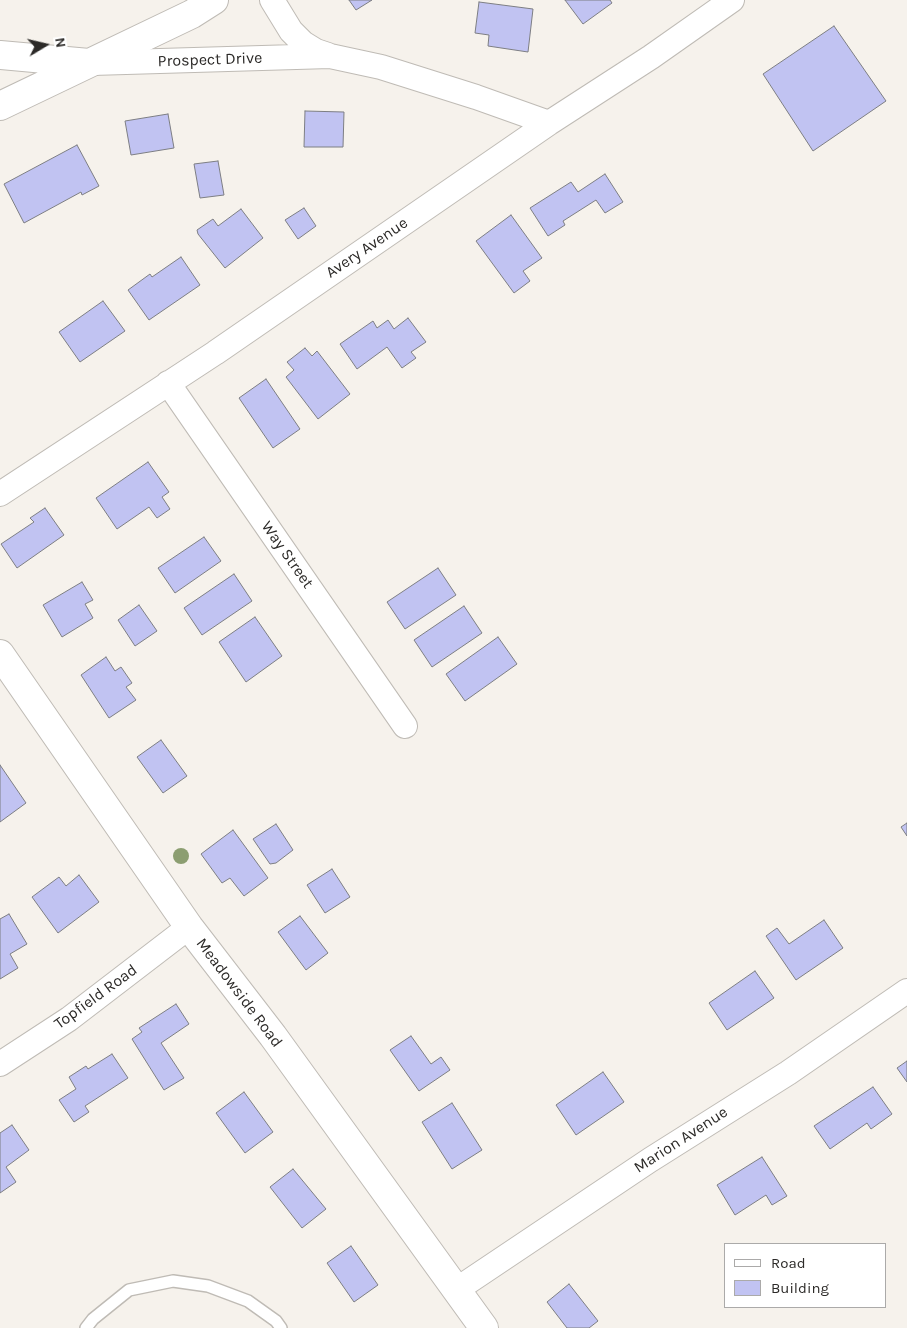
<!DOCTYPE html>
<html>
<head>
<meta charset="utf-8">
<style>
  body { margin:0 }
  #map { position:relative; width:907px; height:1328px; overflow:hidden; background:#f6f2ec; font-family:Karla,sans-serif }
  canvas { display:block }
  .legend { position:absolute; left:724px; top:1243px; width:162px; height:65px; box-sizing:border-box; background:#fff; border:1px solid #abaaa9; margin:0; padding:6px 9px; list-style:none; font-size:15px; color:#2c2a28 }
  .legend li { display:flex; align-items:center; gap:10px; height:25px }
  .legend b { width:25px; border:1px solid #abaaa9 }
  .north { position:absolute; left:20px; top:20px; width:50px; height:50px; -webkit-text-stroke:4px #fff; paint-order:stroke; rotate:81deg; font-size:14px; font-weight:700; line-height:20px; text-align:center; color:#2c2a28 }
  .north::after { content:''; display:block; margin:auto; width:18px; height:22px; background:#2c2a28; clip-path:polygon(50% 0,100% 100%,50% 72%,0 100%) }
</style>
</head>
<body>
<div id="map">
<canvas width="907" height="1328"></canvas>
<ul class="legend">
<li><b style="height:6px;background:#fff"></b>Road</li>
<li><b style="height:14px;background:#c1c3f2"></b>Building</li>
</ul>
<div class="north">N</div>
</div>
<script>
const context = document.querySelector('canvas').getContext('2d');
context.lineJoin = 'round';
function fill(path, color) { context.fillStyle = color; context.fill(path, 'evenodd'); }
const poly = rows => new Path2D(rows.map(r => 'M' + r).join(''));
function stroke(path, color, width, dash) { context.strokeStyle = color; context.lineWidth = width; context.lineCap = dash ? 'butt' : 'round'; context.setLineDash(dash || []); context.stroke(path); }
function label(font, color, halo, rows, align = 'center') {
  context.font = font + ' Karla,sans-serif'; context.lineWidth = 5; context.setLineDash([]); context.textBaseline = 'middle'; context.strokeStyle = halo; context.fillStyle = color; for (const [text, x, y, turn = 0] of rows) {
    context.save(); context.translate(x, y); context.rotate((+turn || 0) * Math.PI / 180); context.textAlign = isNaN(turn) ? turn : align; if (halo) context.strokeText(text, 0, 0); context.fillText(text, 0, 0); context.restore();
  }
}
const building = poly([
  [349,0,372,0,356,10,349,0],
  [565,0,610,0,612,3,583,24,565,0],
  [479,2,533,9,528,52,488,46,489,35,475,33,479,2],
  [834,26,886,101,813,151,763,74,834,26],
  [305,111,344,112,343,147,304,147,305,111],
  [168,114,174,148,131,155,125,121,168,114],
  [77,145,99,186,82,195,81,192,24,223,4,184,77,145],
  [218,161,224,195,200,198,194,164,218,161],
  [605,174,623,202,605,213,596,200,563,221,565,225,548,236,530,208,571,182,578,192,605,174],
  [304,208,316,226,298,239,285,220,304,208],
  [241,209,263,238,225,268,198,234,197,230,213,219,218,226,241,209],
  [511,215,542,258,523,271,530,281,514,293,476,241,511,215],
  [181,257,200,285,149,320,128,290,150,274,152,277,181,257],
  [103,301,125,331,80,362,59,332,103,301],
  [408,318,426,342,411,352,416,358,402,368,387,347,357,369,340,344,373,321,377,328,388,320,394,329,408,318],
  [305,348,312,356,317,351,350,394,318,419,286,377,294,370,287,362,305,348],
  [266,379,300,429,273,448,239,398,266,379],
  [148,462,169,492,162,497,170,509,157,518,149,507,117,529,96,498,148,462],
  [45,508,64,535,17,568,1,544,34,522,30,518,45,508],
  [204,537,221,561,175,593,158,568,204,537],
  [438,568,456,595,405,629,387,602,438,568],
  [234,574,252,601,202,635,184,608,234,574],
  [82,582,93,600,85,604,93,618,62,637,43,605,82,582],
  [139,605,157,631,135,646,118,620,139,605],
  [464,606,482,633,432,667,414,640,464,606],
  [255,617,282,656,246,682,219,642,255,617],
  [498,637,517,664,465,701,446,674,498,637],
  [106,657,115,671,121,667,132,683,126,687,136,700,109,718,81,675,106,657],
  [161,740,187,776,163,793,137,757,161,740],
  [0,765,26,803,0,822,0,765],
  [907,823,907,836,901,827,907,823],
  [276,824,293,850,276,863,270,864,253,839,276,824],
  [233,830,268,878,244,896,230,878,222,883,201,854,233,830],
  [332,869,350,897,325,913,307,885,332,869],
  [79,875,99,902,58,933,32,897,59,877,66,886,79,875],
  [9,914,27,944,10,954,18,968,0,979,0,919,9,914],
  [300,916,328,953,306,970,278,932,300,916],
  [824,920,843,948,796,980,766,936,777,928,789,944,824,920],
  [755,971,774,998,727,1030,709,1003,755,971],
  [176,1004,189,1024,161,1043,184,1078,164,1090,132,1039,142,1032,139,1028,176,1004],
  [411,1036,431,1064,441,1057,450,1070,419,1091,390,1050,411,1036],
  [112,1054,128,1078,85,1106,89,1112,74,1122,59,1100,76,1089,69,1077,86,1066,88,1069,112,1054],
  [907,1061,907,1082,897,1068,907,1061],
  [603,1072,624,1102,576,1135,556,1105,603,1072],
  [873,1087,892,1114,871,1129,867,1123,830,1149,814,1126,873,1087],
  [244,1092,273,1132,245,1153,216,1113,244,1092],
  [452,1103,482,1150,452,1169,422,1122,452,1103],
  [12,1125,29,1150,6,1167,16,1182,0,1193,0,1133,12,1125],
  [762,1157,787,1196,772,1205,766,1195,735,1215,717,1185,762,1157],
  [293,1169,326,1209,302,1228,270,1187,293,1169],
  [351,1246,378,1285,354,1302,327,1263,351,1246],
  [569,1284,598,1321,589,1328,567,1328,547,1302,569,1284]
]);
const service = poly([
  [86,1328,93,1319,129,1290,173,1281,208,1286,248,1301,276,1321,281,1328]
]);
const minor = poly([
  [272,0,291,31,303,43,316,51,328,55],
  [92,63,330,56,381,67,476,97,549,123],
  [168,383,405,726],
  [0,494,215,353,549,123,651,57,732,0],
  [0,1064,69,1019,189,927],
  [456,1290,650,1160,788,1073,907,991]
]);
const tertiary = poly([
  [0,55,89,63],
  [0,106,192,14,214,0]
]);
const secondary = poly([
  [0,654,189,927,273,1036,484,1328]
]);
const trees = [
  [181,856]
];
const streetNames = [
  ["Prospect Drive",210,60,-2],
  ["Avery Avenue",367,248,-34],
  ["Way Street",287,555,55],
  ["Meadowside Road",239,993,53],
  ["Topfield Road",96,997,-36],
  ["Marion Avenue",681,1140,-33]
];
fill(building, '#c1c3f2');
stroke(building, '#7d7e83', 1);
stroke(service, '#bfbbb5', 14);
stroke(minor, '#bfbbb5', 26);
stroke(tertiary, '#bfbbb5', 30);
stroke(secondary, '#bfbbb5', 30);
stroke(service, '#fff', 11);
stroke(minor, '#fff', 24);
stroke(tertiary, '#fff', 28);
stroke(secondary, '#fff', 28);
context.fillStyle = '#8c9e71';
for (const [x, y] of trees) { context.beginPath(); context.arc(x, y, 8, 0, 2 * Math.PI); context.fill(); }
label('16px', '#2c2a28', '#fff', streetNames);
</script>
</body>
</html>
